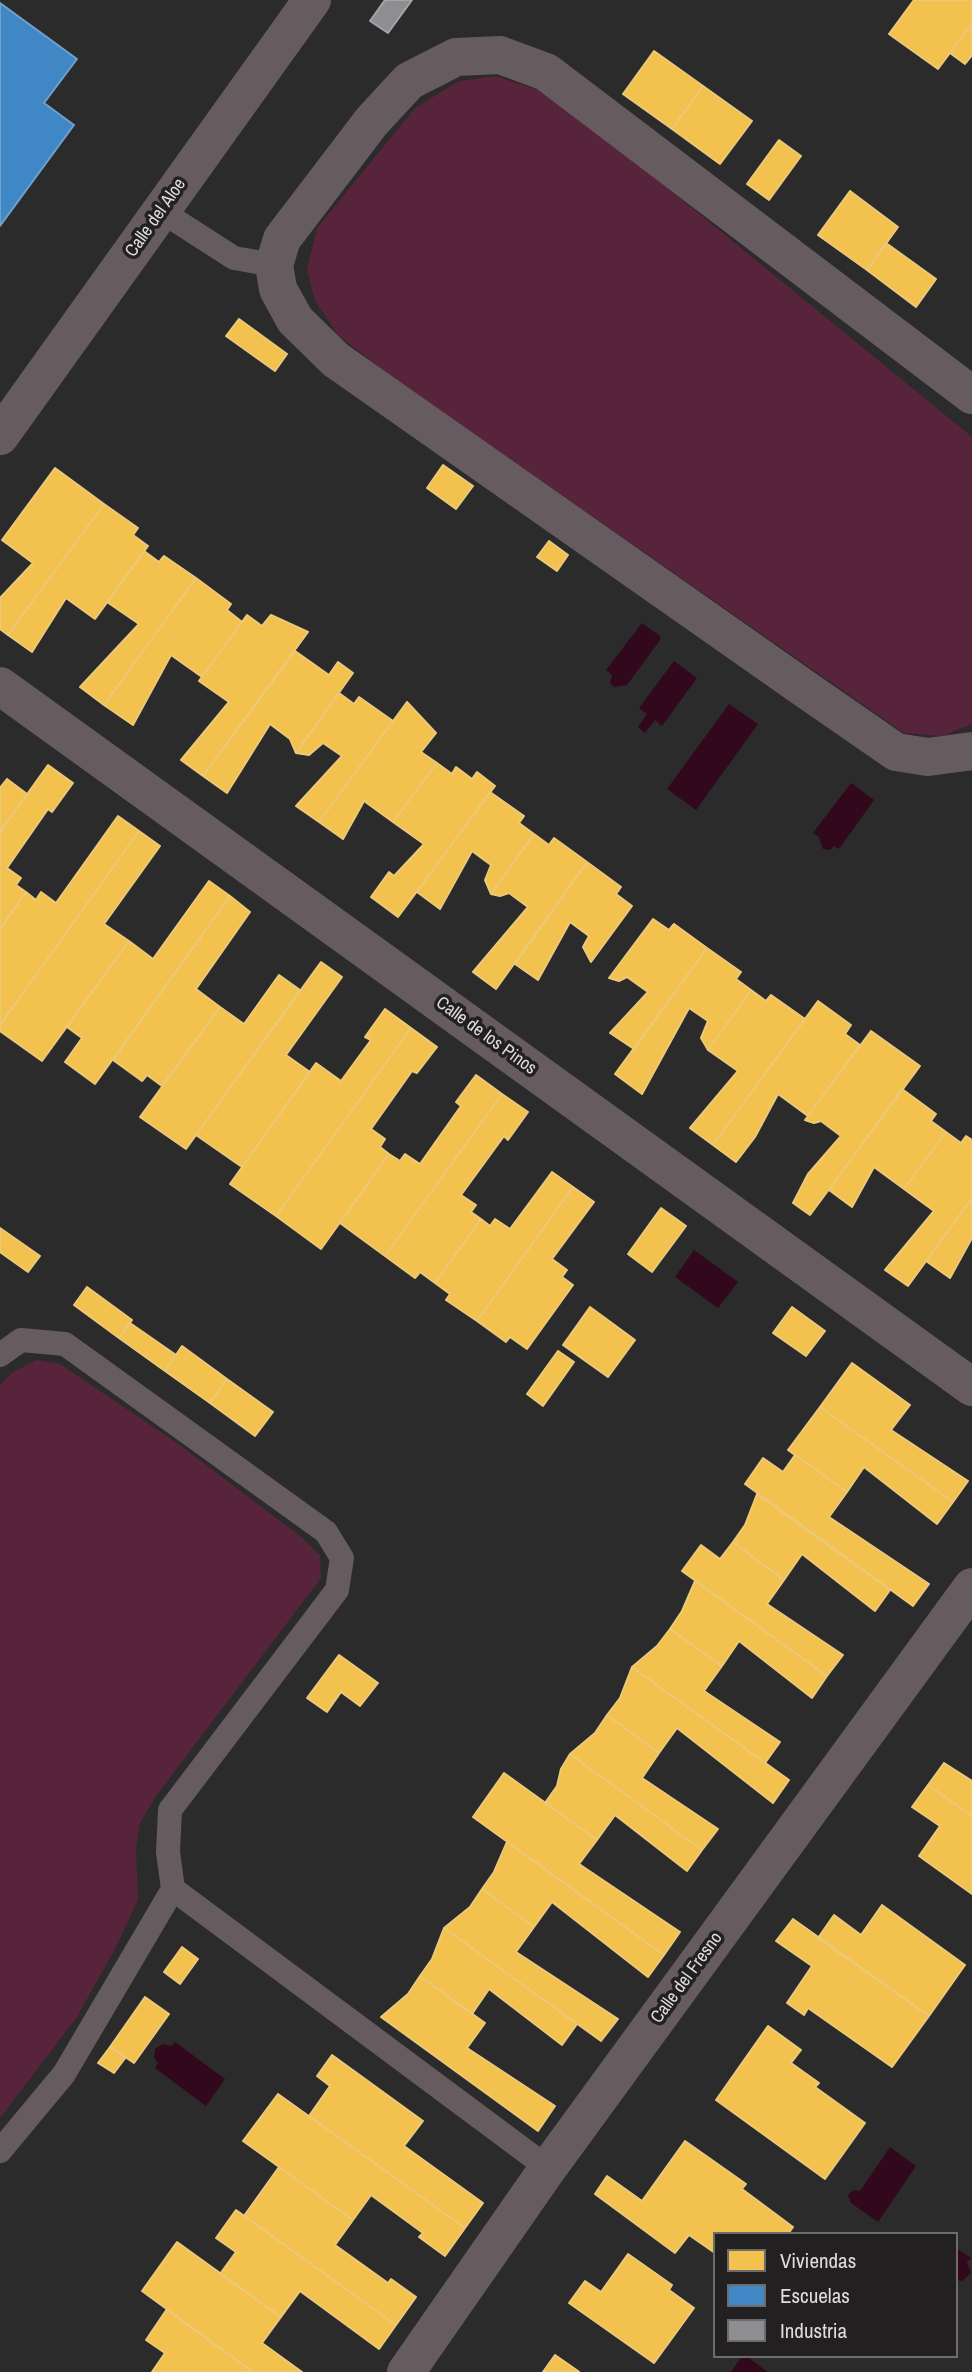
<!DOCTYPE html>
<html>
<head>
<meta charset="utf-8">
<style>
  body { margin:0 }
  #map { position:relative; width:972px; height:2372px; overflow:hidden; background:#2b2b2b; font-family:"Archivo Narrow",sans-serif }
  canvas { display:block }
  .legend { position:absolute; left:713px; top:2232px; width:245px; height:126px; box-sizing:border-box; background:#232021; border:2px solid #6e6b6c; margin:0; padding:9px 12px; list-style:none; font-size:21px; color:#dedcdd }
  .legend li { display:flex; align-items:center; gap:14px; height:35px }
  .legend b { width:35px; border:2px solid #6e6b6c }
</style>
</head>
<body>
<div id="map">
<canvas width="972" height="2372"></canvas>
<ul class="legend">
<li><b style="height:19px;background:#f2c14e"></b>Viviendas</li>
<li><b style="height:19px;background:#3f88c5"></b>Escuelas</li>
<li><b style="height:19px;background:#8d8d92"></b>Industria</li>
</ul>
</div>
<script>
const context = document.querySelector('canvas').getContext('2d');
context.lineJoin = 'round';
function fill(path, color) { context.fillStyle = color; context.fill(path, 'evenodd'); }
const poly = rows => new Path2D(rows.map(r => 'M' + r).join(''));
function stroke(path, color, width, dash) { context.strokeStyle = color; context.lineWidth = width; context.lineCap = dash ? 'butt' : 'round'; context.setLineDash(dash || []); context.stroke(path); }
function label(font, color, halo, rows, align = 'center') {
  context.font = font + ' "Archivo Narrow",sans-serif'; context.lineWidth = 7; context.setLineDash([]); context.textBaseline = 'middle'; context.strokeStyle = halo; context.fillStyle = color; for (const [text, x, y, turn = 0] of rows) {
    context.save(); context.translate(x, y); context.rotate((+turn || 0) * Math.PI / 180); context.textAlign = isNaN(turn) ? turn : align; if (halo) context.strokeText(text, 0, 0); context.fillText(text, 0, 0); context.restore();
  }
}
const green = poly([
  [495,76,538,90,664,185,972,437,972,724,942,736,904,733,389,375,338,335,315,301,307,269,317,228,415,108,459,81],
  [36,1360,60,1364,177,1443,300,1536,320,1556,321,1578,156,1796,140,1823,136,1848,138,1900,116,1947,77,2017,0,2118,0,1385,12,1373]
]);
const water = poly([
  [642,623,660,636,660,640,627,685,614,687,610,683,612,675,606,670],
  [674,661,697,678,662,726,655,720,645,733,638,727,647,714,639,708],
  [729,704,758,724,696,810,667,789],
  [851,783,874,800,839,849,834,846,830,850,823,849,819,837,813,833],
  [694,1250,738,1282,718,1308,675,1277],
  [175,2042,225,2079,206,2106,155,2068,158,2063,154,2058,155,2049,163,2044,171,2046],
  [890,2147,916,2166,878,2222,851,2203,848,2195,854,2190,860,2191],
  [956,2248,971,2258,967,2262,971,2273,962,2281,956,2280],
  [742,2356,746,2356,768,2372,731,2372]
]);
const homes = poly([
  [914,0,972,0,972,23,938,69,889,34,914,0],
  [972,23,972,55,965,64,950,53,972,23],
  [654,51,703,86,672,129,623,94,654,51],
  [703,86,752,121,720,164,672,129,703,86],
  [779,140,801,156,769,200,747,184,779,140],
  [850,191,898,227,867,270,818,235,850,191],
  [886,243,936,279,916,307,867,270,886,243],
  [239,319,287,354,275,371,226,336,239,319],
  [443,465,473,486,456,509,427,488,443,465],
  [55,468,104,504,8,635,0,629,0,598,33,563,2,540,55,468],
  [104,504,138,528,133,535,148,546,95,619,66,598,32,652,8,635,104,504],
  [549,541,568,555,557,571,537,557,549,541],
  [144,551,159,562,164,556,196,578,104,705,80,687,139,624,107,602,144,551],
  [196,578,231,604,227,610,242,622,202,677,171,655,133,725,104,705,196,578],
  [247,615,262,626,271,615,308,632,203,776,181,760,229,702,199,681,247,615],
  [295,651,329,675,338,662,353,673,296,753,290,739,270,724,227,793,203,776,295,651],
  [339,693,354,704,359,697,393,721,319,822,296,806,342,756,323,743,309,755,296,753,339,693],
  [407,702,436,733,421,752,437,763,393,822,364,801,343,839,319,822,407,702],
  [437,763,452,774,456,767,472,779,477,772,495,786,398,917,371,897,389,872,394,876,424,844,393,822,437,763],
  [48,765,73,783,52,812,48,809,7,868,21,878,16,885,26,892,0,929,0,832,48,765],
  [7,779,27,794,0,832,0,788,7,779],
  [490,792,524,816,519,823,534,834,491,894,485,880,491,865,472,851,440,909,417,892,490,792],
  [118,816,139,831,0,1025,0,929,26,892,36,900,41,892,56,903,118,816],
  [139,831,160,846,104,924,129,941,42,1061,0,1031,0,1025,139,831],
  [534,834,549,845,554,838,587,862,496,989,473,972,528,907,509,893,500,896,491,894,534,834],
  [587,862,621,887,616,894,632,906,591,962,583,947,589,936,570,922,538,980,515,964,587,862],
  [209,881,230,896,95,1084,65,1062,82,1038,67,1027,129,941,153,959,209,881],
  [230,896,250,912,196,989,220,1007,162,1086,147,1075,142,1081,113,1060,230,896],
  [653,919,669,930,674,924,707,948,634,1049,610,1033,648,992,627,977,619,981,609,978,653,919],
  [707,948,741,972,736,979,751,990,708,1050,701,1038,708,1021,689,1008,642,1094,615,1074,707,948],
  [321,962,342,977,286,1055,310,1072,242,1167,196,1135,321,962],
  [279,975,300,990,186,1149,140,1117,220,1007,244,1024,279,975],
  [751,990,766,1001,771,995,805,1019,713,1145,690,1128,738,1071,708,1050,751,990],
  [818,1001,851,1025,845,1034,860,1045,808,1116,778,1094,755,1137,736,1162,713,1145,818,1001],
  [385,1009,411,1028,276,1216,230,1184,316,1063,341,1081,371,1040,365,1037,385,1009],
  [411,1028,437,1047,417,1073,412,1071,371,1129,385,1139,380,1147,389,1154,321,1249,276,1216,411,1028],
  [871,1031,920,1066,810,1215,793,1203,808,1174,841,1136,821,1121,814,1123,805,1120,871,1031],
  [476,1075,502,1094,385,1256,340,1223,389,1154,400,1161,405,1154,420,1164,461,1106,456,1102,476,1075],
  [902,1089,936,1114,931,1121,946,1132,904,1189,874,1167,852,1207,829,1190,902,1089],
  [502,1094,528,1112,508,1140,504,1136,461,1195,476,1205,471,1212,481,1219,435,1283,420,1272,415,1278,385,1256,502,1094],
  [946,1132,961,1143,966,1136,972,1140,972,1198,908,1286,885,1270,934,1211,904,1189,946,1132],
  [552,1172,573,1187,477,1321,446,1300,450,1294,435,1283,481,1219,490,1226,495,1219,510,1229,552,1172],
  [573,1187,594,1202,552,1259,567,1270,562,1277,573,1285,527,1349,510,1337,506,1342,477,1321,573,1187],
  [972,1198,972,1238,950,1278,926,1261,972,1198],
  [661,1208,686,1226,652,1272,628,1254,661,1208],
  [0,1228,40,1256,28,1272,0,1252,0,1228],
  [87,1287,132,1320,119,1338,74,1305,87,1287],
  [590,1307,635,1340,608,1377,563,1345,590,1307],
  [792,1307,825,1331,806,1356,773,1333,792,1307],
  [130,1323,176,1355,165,1371,119,1338,130,1323],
  [182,1346,227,1379,210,1403,165,1371,182,1346],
  [558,1351,574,1362,543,1406,527,1394,558,1351],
  [852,1363,910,1405,891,1430,968,1481,953,1502,820,1407,852,1363],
  [227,1379,273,1412,255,1436,210,1403,227,1379],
  [820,1407,953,1502,937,1524,864,1467,847,1492,788,1450,820,1407],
  [795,1455,847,1492,829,1517,929,1584,913,1606,745,1484,763,1458,783,1472,795,1455],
  [757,1494,890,1590,875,1611,802,1554,784,1580,733,1542,745,1525,757,1494],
  [733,1542,784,1580,767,1604,843,1655,827,1676,682,1571,701,1545,720,1559,733,1542],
  [695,1581,827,1676,812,1698,739,1641,722,1666,670,1629,682,1611,695,1581],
  [670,1629,722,1666,704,1691,780,1742,765,1763,632,1667,657,1646,670,1629],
  [339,1655,378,1683,360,1706,341,1692,327,1712,307,1698,339,1655],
  [632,1667,789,1780,773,1803,677,1728,659,1753,607,1715,620,1698,632,1667],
  [607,1715,659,1753,642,1778,718,1829,702,1850,570,1754,595,1733,607,1715],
  [570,1754,702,1850,687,1871,615,1815,597,1840,545,1803,557,1786,561,1769,570,1754],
  [944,1763,972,1781,972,1816,928,1785,944,1763],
  [504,1773,597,1840,579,1864,680,1932,664,1955,473,1817,504,1773],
  [928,1785,972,1816,972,1894,919,1856,940,1826,912,1807,928,1785],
  [507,1842,664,1955,648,1977,552,1902,534,1927,482,1889,494,1872,507,1842],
  [482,1889,534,1927,516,1952,618,2019,601,2041,444,1928,470,1907,482,1889],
  [882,1905,965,1965,929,2016,818,1938,834,1915,861,1935,882,1905],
  [793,1919,929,2016,892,2067,808,2008,804,2015,787,2003,812,1966,776,1941,793,1919],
  [444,1928,577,2024,562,2045,489,1989,472,2014,420,1976,432,1959,444,1928],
  [182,1947,198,1959,180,1984,164,1972,182,1947],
  [420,1976,485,2023,467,2048,555,2106,538,2131,381,2017,408,1994,420,1976],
  [145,1997,169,2014,134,2063,110,2047,145,1997],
  [768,2026,801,2050,791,2063,819,2083,815,2087,865,2123,825,2179,716,2100,768,2026],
  [110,2047,126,2057,114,2073,98,2063,110,2047],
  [332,2055,423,2121,404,2146,483,2203,465,2228,309,2116,330,2086,317,2076,332,2055],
  [278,2094,465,2228,445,2256,419,2237,423,2233,371,2195,353,2220,243,2141,278,2094],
  [685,2141,746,2184,742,2189,746,2192,793,2227,788,2234,715,2234,715,2253,689,2235,675,2253,595,2194,607,2176,642,2201,685,2141],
  [279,2167,353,2220,335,2245,388,2283,391,2279,416,2297,396,2325,244,2216,279,2167],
  [236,2210,396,2325,379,2349,300,2291,281,2317,220,2274,236,2252,216,2238,236,2210],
  [177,2242,281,2317,262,2343,302,2372,253,2372,142,2291,177,2242],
  [628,2254,672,2285,669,2290,694,2308,654,2363,569,2303,585,2281,601,2292,628,2254],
  [167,2309,186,2324,253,2372,152,2372,165,2353,146,2340,167,2309],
  [555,2355,578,2371,579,2372,543,2372,555,2355]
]);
const schools = poly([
  [0,3,77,59,44,103,74,125,0,226,0,3]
]);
const industry = poly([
  [385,0,412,0,388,33,370,21,385,0]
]);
const lane = poly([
  [161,211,234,258,274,265],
  [0,1355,21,1340,65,1344,326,1532,342,1558,337,1590,170,1810,168,1852,173,1889,64,2074,0,2151],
  [173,1889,548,2168]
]);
const street = poly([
  [972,395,546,72,500,55,456,57,409,81,372,121,282,239,274,265,278,289,295,320,336,360,805,689,896,752,928,757,972,751],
  [0,436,312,0],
  [0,686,972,1387],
  [406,2372,548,2168,972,1587]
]);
const streetNames = [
  ["Calle del Aloe",156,218,-55],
  ["Calle de los Pinos",486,1036,36],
  ["Calle del Fresno",687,1978,-54]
];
fill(green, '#58243b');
fill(water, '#31081c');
fill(homes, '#f2c14e');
stroke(homes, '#ecc979', 2);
fill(schools, '#3f88c5');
stroke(schools, '#6fa1cc', 2);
fill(industry, '#8d8d92');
stroke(industry, '#a5a5a8', 2);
stroke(lane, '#665b5f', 24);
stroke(street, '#665b5f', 38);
label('18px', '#dedcdd', '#232021', streetNames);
</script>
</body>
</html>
